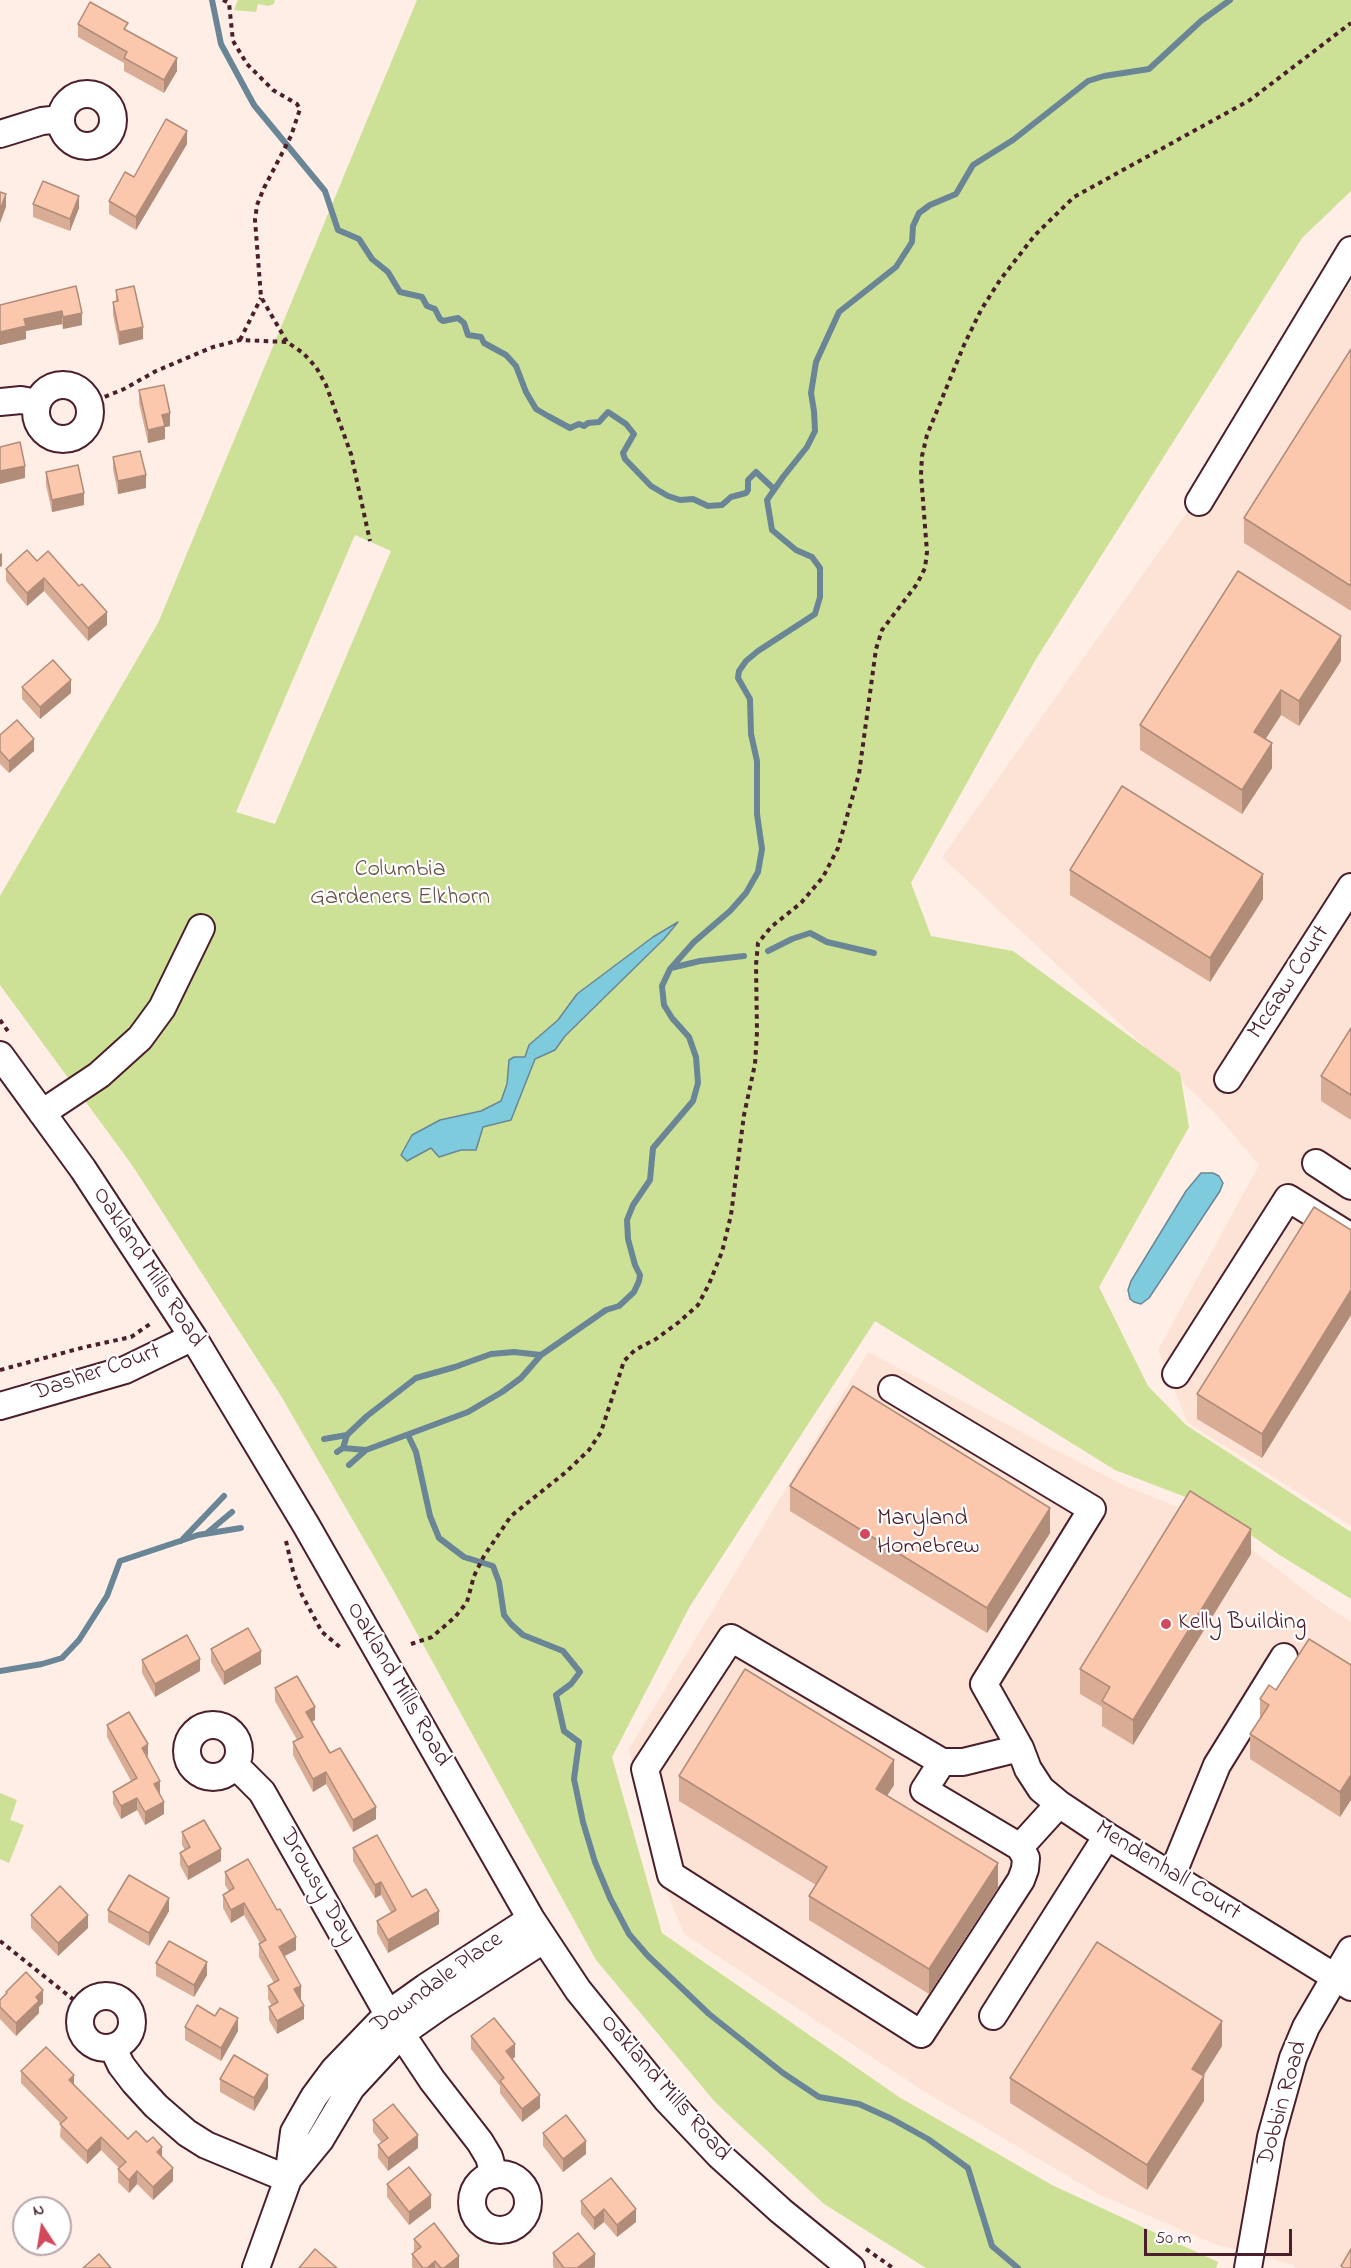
<!DOCTYPE html>
<html>
<head>
<meta charset="utf-8">
<style>
  body { margin:0 }
  #map { position:relative; width:1351px; height:2268px; overflow:hidden; background:#feeee6; font-family:"Indie Flower",sans-serif }
  canvas { display:block }
  .north { position:absolute; left:12px; top:2196px; width:60px; height:60px; box-sizing:border-box; background:#fff; border:2px solid #b7a5aa; border-radius:50%; rotate:348deg; font-size:16px; font-weight:700; line-height:24px; text-align:center; color:#4a1f2b }
  .north::after { content:''; display:block; margin:auto; width:21px; height:27px; background:#d1495b; clip-path:polygon(50% 0,100% 100%,50% 72%,0 100%) }
  .scale { position:absolute; left:1144px; top:2229px; width:148px; height:27px; box-sizing:border-box; border:3px solid #4a1f2b; border-top:0; padding-left:8px; font-size:18px; line-height:21px; white-space:nowrap; color:#4a1f2b; -webkit-text-stroke:4px #fff; paint-order:stroke }
</style>
</head>
<body>
<div id="map">
<canvas width="1351" height="2268"></canvas>
<div class="north">N</div>
<div class="scale">50 m</div>
</div>
<script>
const context = document.querySelector('canvas').getContext('2d');
context.lineJoin = 'round';
function fill(path, color) { context.fillStyle = color; context.fill(path, 'evenodd'); }
const poly = rows => new Path2D(rows.map(r => 'M' + r).join(''));
function stroke(path, color, width, dash) { context.strokeStyle = color; context.lineWidth = width; context.lineCap = dash ? 'butt' : 'round'; context.setLineDash(dash || []); context.stroke(path); }
function label(font, color, halo, rows, align = 'center') {
  context.font = font + ' "Indie Flower",sans-serif'; context.lineWidth = 4.5; context.setLineDash([]); context.textBaseline = 'middle'; context.strokeStyle = halo; context.fillStyle = color; for (const [text, x, y, turn = 0] of rows) {
    context.save(); context.translate(x, y); context.rotate((+turn || 0) * Math.PI / 180); context.textAlign = isNaN(turn) ? turn : align; if (halo) context.strokeText(text, 0, 0); context.fillText(text, 0, 0); context.restore();
  }
}
const built = poly([
  [1351,282,1351,1526,1188,1423,1158,1350,1259,1165,1214,1112,942,857],
  [868,1352,1123,1485,1218,1523,1312,1596,1351,1622,1351,2268,1295,2268,1294,2265,1215,2244,1100,2195,925,2092,684,1934,653,1858,629,1749]
]);
const green = poly([
  [238,0,275,0,274,4,268,6,258,4,256,12,234,10],
  [417,0,1351,0,1351,191,1302,238,1036,659,911,883,931,936,1013,951,1180,1073,1189,1127,1099,1287,1148,1386,1186,1425,1351,1532,1351,1599,1278,1554,1209,1506,1115,1470,875,1321,690,1606,612,1757,662,1933,899,2097,1052,2185,1218,2262,1216,2268,926,2268,824,2204,715,2102,596,1960,391,1586,281,1396,132,1165,0,985,0,896,158,623],
  [355,535,391,551,275,824,236,812],
  [0,1793,17,1800,10,1820,24,1825,9,1863,0,1859]
]);
const water = poly([
  [678,922,664,939,565,1036,555,1050,535,1059,511,1120,483,1127,476,1150,461,1150,439,1157,431,1148,407,1161,401,1155,412,1135,440,1120,481,1111,501,1101,507,1084,509,1060,514,1057,525,1057,529,1045,558,1020,577,994,653,937,678,922],
  [1201,1173,1213,1173,1219,1176,1223,1183,1220,1191,1149,1298,1141,1304,1134,1302,1130,1299,1128,1290,1131,1281,1186,1191,1201,1173]
]);
const stream = poly([
  [212,0,221,44,254,105,325,191,338,230,359,239,372,259,388,272,400,292,422,297,427,306,435,309,440,319,443,321,458,318,464,323,468,335,481,337,484,343,506,355,516,366,526,392,536,409,548,416,570,428,579,424,584,426,588,423,599,422,608,412,626,424,634,434,623,453,625,459,651,486,668,496,680,500,693,499,708,506,722,505,731,497,746,493,748,490,748,480,756,472,774,489],
  [768,951,792,939,810,933,827,942,874,953],
  [671,968,700,961,744,956],
  [347,1435,367,1416,416,1378,455,1367,491,1354,514,1352,541,1355],
  [408,1435,416,1452,430,1516,439,1538,464,1557,493,1566,499,1582,504,1615,511,1624,523,1635,563,1651,580,1672,571,1684,556,1695,564,1731,579,1742,574,1779,583,1822,595,1862,610,1898,629,1934,648,1956,709,2014,783,2073,819,2097,859,2104,892,2119,928,2139,968,2168,992,2246,1018,2268],
  [324,1439,347,1435,343,1448],
  [337,1452,343,1448,366,1450],
  [349,1465,366,1450,468,1412,502,1392,521,1378,541,1355,606,1310,619,1306,634,1292,639,1281,640,1275,635,1265,628,1239,627,1220,633,1205,650,1180,653,1148,693,1101,698,1083,696,1057,689,1037,672,1018,664,1005,662,986,670,969,694,942,730,911,746,893,758,872,762,849,757,814,757,761,751,734,750,699,738,678,739,671,746,661,758,651,815,614,820,597,820,568,812,557,796,550,772,530,767,500,783,477,807,447,815,431,814,411,811,393,816,362,839,312,896,267,912,242,913,226,919,213,930,205,956,194,973,165,1013,140,1088,81,1104,76,1149,69,1201,21,1230,0],
  [207,1533,232,1512],
  [181,1541,224,1496],
  [0,1671,42,1664,62,1658,79,1640,107,1596,120,1561,198,1535,241,1528]
]);
const path = poly([
  [223,0,229,3,233,41,247,64,273,90,297,104,300,109,291,136,264,188,257,205,255,220,261,297,287,342],
  [240,340,261,298],
  [87,399,102,398,124,389,156,371,213,347,240,340,287,342,303,353,316,367,326,385,351,454,370,541],
  [0,1020,10,1034],
  [0,1370,85,1347,131,1337,153,1322],
  [286,1541,293,1571,302,1595,322,1632,341,1648],
  [411,1644,432,1637,455,1617,467,1602,474,1576,484,1556,511,1516,566,1472,589,1450,601,1432,624,1361,635,1350,656,1339,679,1322,698,1305,709,1284,722,1252,731,1215,744,1115,755,1064,757,1032,756,965,758,943,771,927,801,903,823,877,838,848,859,774,876,649,882,630,917,584,925,568,927,552,921,475,922,456,927,435,964,345,981,310,1000,280,1035,235,1074,197,1250,100,1351,23],
  [0,1941,84,2008],
  [866,2249,893,2268]
]);
const minor = poly([
  '61 120a26 26 0 1 1 52 0a26 26 0 1 1-52 0Z',
  [0,134,42,121,61,119],
  '36 412a27 27 0 1 1 54 0a27 27 0 1 1-54 0Z',
  [0,402,21,400,37,403],
  [1199,502,1351,250],
  [0,1055,83,1169,193,1337,306,1525,531,1919,578,1990,667,2100,719,2155,781,2211,851,2268],
  [1228,1079,1351,887],
  [42,1113,99,1075,140,1038,162,1008,201,928],
  [1316,1163,1351,1186],
  [1176,1374,1288,1198,1351,1237],
  [892,1389,1092,1509,984,1684,1020,1748,1028,1769,1041,1789,1059,1804,1107,1836,1351,1987],
  [0,1406,125,1370,193,1337],
  [731,1638,942,1762,924,1790,1020,1847,1026,1858,1025,1869,1021,1880,921,2034,671,1875,645,1769,731,1638],
  '187 1751a26 26 0 1 1 52 0a26 26 0 1 1-52 0Z',
  [942,1762,963,1762,1020,1748],
  [236,1766,262,1792,388,2014,432,2080,480,2142,489,2157,494,2175],
  [1020,1847,1059,1804],
  [1172,1875,1217,1765,1284,1657],
  '80 2022a26 26 0 1 1 52 0a26 26 0 1 1-52 0Z',
  [993,2016,1107,1836],
  [113,2048,121,2065,134,2082,156,2106,187,2133,206,2145,288,2179],
  '472 2202a28 28 0 1 1 56 0a28 28 0 1 1-56 0Z',
  [288,2179,320,2140,351,2088,402,2033,439,2007,543,1940],
  [256,2268,288,2179,294,2132,314,2097,334,2070,388,2014,426,1987,531,1919],
  [1248,2268,1271,2137,1293,2058,1306,2027,1351,1950]
]);
const wall = poly([
  [78,24,128,31,177,71,164,93,124,71,124,63,78,37],
  [187,144,136,230,109,214,109,201,134,177],
  [33,204,79,208,70,231,33,217],
  [116,290,143,339,119,345,113,315,113,302,116,301],
  [0,305,82,313,82,325,63,329,62,324,26,331,26,339,0,345],
  [1351,349,1351,611,1244,543,1244,518],
  [139,390,170,426,165,427,165,439,148,443,139,403],
  [113,457,146,488,118,494,113,469],
  [46,472,84,505,52,512,46,485],
  [37,561,107,625,88,641,44,591,27,606,6,581,6,569],
  [1341,661,1299,726,1281,715,1265,739,1272,768,1242,814,1140,750,1140,725],
  [22,687,71,693,40,719,22,699],
  [0,735,34,751,9,773,0,764],
  [1070,870,1263,899,1210,982,1070,895],
  [1351,1028,1351,1120,1321,1101,1321,1076],
  [1351,1230,1351,1315,1262,1458,1197,1419,1197,1394],
  [790,1486,1050,1533,987,1633,790,1511],
  [1251,1554,1133,1745,1102,1726,1102,1707,1080,1694,1080,1669],
  [211,1649,261,1664,224,1685,211,1662],
  [142,1660,200,1671,155,1697,142,1673],
  [1351,1665,1351,1800,1340,1817,1250,1759,1250,1734,1260,1720,1260,1699],
  [275,1688,315,1720,312,1721,330,1753,376,1819,353,1832,326,1784,313,1792,293,1755,293,1742,297,1740,275,1701],
  [107,1725,148,1757,160,1794,164,1814,145,1825,137,1810,121,1819,113,1804,113,1792,131,1781,107,1737],
  [679,1776,894,1785,887,1795,998,1888,929,1994,809,1920,809,1896,816,1885,679,1801],
  [182,1832,221,1861,188,1880,180,1865,180,1853,185,1850,182,1845],
  [353,1848,412,1897,439,1924,388,1953,377,1933,377,1921,391,1913,381,1895,375,1898,353,1861],
  [225,1872,296,1950,284,1956,301,1998,300,1999,304,2019,277,2034,269,2020,269,2007,272,2006,268,1999,268,1986,274,1983,259,1957,259,1944,260,1943,244,1915,231,1923,223,1908,223,1895,229,1891,225,1885],
  [108,1910,169,1911,149,1946,108,1922],
  [31,1915,88,1928,58,1956,31,1928],
  [156,1963,207,1975,194,1997,156,1976],
  [6,1992,43,2003,39,2007,39,2013,16,2036,0,2019,0,2000,6,1994],
  [215,2016,238,2031,221,2061,185,2040,185,2027],
  [471,2036,515,2057,512,2059,540,2108,522,2122,500,2093,500,2086,471,2049],
  [1222,2046,1203,2076,1204,2101,1147,2190,1010,2103,1010,2078],
  [21,2071,74,2084,128,2139,162,2158,173,2181,153,2200,137,2184,129,2193,118,2182,118,2169,119,2168,101,2150,87,2164,60,2137,61,2124,21,2083],
  [220,2079,268,2088,254,2111,220,2092],
  [373,2120,418,2148,388,2171,378,2158,378,2145,382,2143,373,2132],
  [543,2133,586,2154,563,2172,543,2146],
  [387,2184,431,2208,409,2225,387,2197],
  [581,2201,636,2222,617,2237,604,2222,594,2230,581,2214],
  [414,2239,459,2268,413,2268,412,2267,412,2254,414,2252],
  [553,2253,595,2267,593,2268,554,2268,553,2266]
]);
const shadedWall = poly([
  [177,58,177,71,164,93,164,80],
  [187,131,187,144,136,230,136,217],
  [6,194,6,207,0,223,0,210],
  [79,196,79,208,70,231,70,219],
  [62,311,62,324,26,331,26,339,0,345,0,332,24,319],
  [82,313,82,325,63,329,63,317],
  [143,327,143,339,119,345,119,332],
  [170,413,170,426,165,427,165,439,148,443,148,430,162,415],
  [25,466,25,478,0,484,0,471],
  [146,475,146,488,118,494,118,481],
  [84,493,84,505,52,512,52,500],
  [2,553,2,566,0,567,0,554],
  [44,578,44,591,27,606,27,593],
  [107,612,107,625,88,641,88,628],
  [1341,636,1341,661,1299,726,1299,701],
  [71,680,71,693,40,719,40,707],
  [1281,690,1281,715,1254,757,1254,732],
  [34,739,34,751,9,773,9,761],
  [1272,743,1272,768,1242,814,1242,790],
  [1263,874,1263,899,1210,982,1210,958],
  [1351,1290,1351,1315,1262,1458,1262,1434],
  [1050,1508,1050,1533,987,1633,987,1608],
  [1251,1529,1251,1554,1133,1745,1133,1720],
  [261,1651,261,1664,224,1685,224,1672],
  [200,1659,200,1671,155,1697,155,1684],
  [315,1707,315,1720,306,1725,306,1712],
  [148,1744,148,1757,142,1748],
  [894,1760,894,1785,876,1813,876,1789],
  [326,1772,326,1784,313,1792,313,1779],
  [1351,1775,1351,1800,1340,1817,1340,1792],
  [160,1781,160,1794,154,1784],
  [137,1798,137,1810,121,1819,121,1806],
  [164,1802,164,1814,145,1825,145,1812],
  [376,1807,376,1819,353,1832,353,1820],
  [221,1849,221,1861,188,1880,188,1867],
  [998,1863,998,1888,929,1994,929,1969],
  [381,1882,381,1895,375,1898,375,1885],
  [169,1898,169,1911,149,1946,149,1933],
  [244,1903,244,1915,231,1923,231,1910],
  [439,1911,439,1924,388,1953,388,1940],
  [88,1915,88,1928,58,1956,58,1943],
  [296,1937,296,1950,279,1959,279,1947],
  [207,1962,207,1975,194,1997,194,1985],
  [301,1986,301,1998,294,2002,294,1989],
  [43,1990,43,2003,39,2007,39,2013,16,2036,16,2023,36,1997],
  [304,2006,304,2019,277,2034,277,2021],
  [238,2018,238,2031,221,2061,221,2048],
  [1222,2021,1222,2046,1192,2094,1192,2069],
  [515,2044,515,2057,506,2064,506,2051],
  [74,2075,74,2088,69,2080],
  [268,2075,268,2088,254,2111,254,2098],
  [1204,2076,1204,2101,1147,2190,1147,2165],
  [540,2095,540,2108,522,2122,522,2109],
  [418,2135,418,2148,388,2171,388,2158],
  [101,2137,101,2150,87,2164,87,2151],
  [586,2141,586,2154,563,2172,563,2159],
  [162,2147,162,2159,157,2152],
  [173,2168,173,2181,153,2200,153,2187],
  [137,2171,137,2184,129,2193,129,2180],
  [431,2195,431,2208,409,2225,409,2212],
  [604,2209,604,2222,594,2230,594,2218],
  [636,2209,636,2222,617,2237,617,2225],
  [595,2254,595,2267,593,2268,577,2268],
  [459,2256,459,2268,444,2268],
  [435,2261,435,2268,427,2268]
]);
const building = poly([
  [90,2,128,23,124,29,177,58,164,80,124,58,127,52,78,24,90,2],
  [166,119,187,131,136,217,109,201,125,172,134,177,166,119],
  [43,181,79,196,70,219,33,204,43,181],
  [0,192,6,194,0,210,0,192],
  [76,286,82,313,63,317,62,311,24,319,26,326,0,332,0,305,76,286],
  [134,286,143,327,119,332,113,302,118,301,116,290,134,286],
  [1351,349,1351,586,1244,518,1351,349],
  [164,385,170,413,162,415,165,426,148,430,139,390,164,385],
  [20,442,25,466,0,471,0,447,20,442],
  [140,451,146,475,118,481,113,457,140,451],
  [78,465,84,493,52,500,46,472,78,465],
  [27,550,37,561,48,551,79,586,82,584,107,612,88,628,44,578,27,593,6,569,27,550],
  [1238,571,1341,636,1299,701,1281,690,1254,732,1272,743,1242,790,1140,725,1238,571],
  [53,660,71,680,40,707,22,687,53,660],
  [17,720,34,739,9,761,0,751,0,735,17,720],
  [1122,786,1263,874,1210,958,1070,870,1122,786],
  [1351,1028,1351,1095,1321,1076,1351,1028],
  [1314,1207,1351,1230,1351,1290,1262,1434,1197,1394,1314,1207],
  [853,1386,1050,1508,987,1608,790,1486,853,1386],
  [1190,1491,1251,1529,1133,1720,1102,1701,1110,1687,1080,1669,1190,1491],
  [248,1628,261,1651,224,1672,211,1649,248,1628],
  [187,1635,200,1659,155,1684,142,1660,187,1635],
  [1309,1639,1351,1665,1351,1775,1340,1792,1250,1734,1269,1705,1260,1699,1269,1685,1276,1690,1309,1639],
  [745,1669,894,1760,876,1789,998,1863,929,1969,809,1896,827,1867,679,1776,745,1669],
  [297,1676,315,1707,306,1712,330,1753,340,1748,376,1807,353,1820,326,1772,313,1779,293,1742,303,1737,275,1688,297,1676],
  [129,1712,148,1744,142,1748,160,1781,154,1784,164,1802,145,1812,137,1798,121,1806,113,1792,137,1778,107,1725,129,1712],
  [204,1820,221,1849,188,1867,180,1853,190,1847,182,1832,204,1820],
  [377,1835,412,1897,426,1889,439,1911,388,1940,377,1921,396,1910,381,1882,375,1885,353,1848,377,1835],
  [248,1859,277,1910,280,1909,296,1937,279,1947,301,1986,294,1989,304,2006,277,2021,269,2007,278,2002,268,1986,279,1980,259,1944,266,1940,244,1903,231,1910,223,1895,234,1888,225,1872,248,1859],
  [129,1875,169,1898,149,1933,108,1910,129,1875],
  [60,1886,88,1915,58,1943,31,1915,60,1886],
  [169,1941,207,1962,194,1985,156,1963,169,1941],
  [1097,1942,1222,2021,1192,2069,1204,2076,1147,2165,1010,2078,1097,1942],
  [26,1972,43,1990,36,1997,39,2001,16,2023,0,2007,0,2000,7,1993,6,1992,26,1972],
  [197,2005,215,2016,220,2008,238,2018,221,2048,185,2027,197,2005],
  [494,2018,515,2044,506,2051,540,2095,522,2109,500,2081,504,2078,471,2036,494,2018],
  [46,2047,74,2075,69,2080,128,2139,136,2131,147,2142,153,2137,162,2147,157,2152,173,2168,153,2187,137,2171,129,2180,118,2169,126,2162,101,2137,87,2151,60,2124,67,2118,21,2071,46,2047],
  [234,2055,268,2075,254,2098,220,2079,234,2055],
  [393,2104,418,2135,388,2158,378,2145,388,2138,373,2120,393,2104],
  [566,2115,586,2141,563,2159,543,2133,566,2115],
  [409,2167,431,2195,409,2212,387,2184,409,2167],
  [611,2178,636,2209,617,2225,604,2209,594,2218,581,2201,611,2178],
  [434,2223,459,2256,444,2268,441,2268,435,2261,427,2268,423,2268,412,2254,421,2247,414,2239,434,2223],
  [578,2233,595,2254,577,2268,564,2268,553,2253,578,2233],
  [315,2249,337,2268,299,2268,315,2249],
  [1351,2249,1351,2268,1344,2268,1341,2266,1351,2249],
  [99,2254,111,2268,83,2268,99,2254]
]);
const markers = [
  [865,1534,6,"#d1495b"],
  [1166,1624,6,"#d1495b"]
];
const parkNames = [
  ["Columbia",400,871],
  ["Gardeners Elkhorn",400,899]
];
const streetNames = [
  ["McGaw Court",1290,983,-57],
  ["Oakland Mills Road",147,1268,57],
  ["Dasher Court",97,1374,-19],
  ["Oakland Mills Road",397,1685,60],
  ["Mendenhall Court",1167,1872,32],
  ["Drowsy Day",316,1887,60],
  ["Downdale Place",438,1984,-36],
  ["Oakland Mills Road",664,2089,49],
  ["Dobbin Road",1284,2104,-74]
];
const poiNames = [
  ["Maryland",877,1520],
  ["Homebrew",877,1548],
  ["Kelly Building",1178,1624]
];
fill(built, '#fde3d5');
fill(green, '#cce196');
fill(water, '#7fcbde');
stroke(water, '#6a8696', 1.5);
stroke(stream, '#6a8696', 6);
stroke(minor, '#4a1f2b', 30);
stroke(path, '#4a1f2b', 4, [4.5, 4.5]);
stroke(minor, '#fff', 26);
fill(wall, '#d9ac95');
fill(shadedWall, '#b08c79');
fill(building, '#fcc8ad');
stroke(building, '#b08c79', 1.5);
for (const [x, y, r, color] of markers) { const dot = new Path2D(); dot.arc(x, y, r, 0, 2 * Math.PI); context.fillStyle = color; context.fill(dot); stroke(dot, '#fff', 2); }
label('24px', '#6a5046', '#fff', parkNames);
label('24px', '#4a1f2b', '#fff', streetNames);
label('24px', '#4a1f2b', '#fff', poiNames, 'left');
</script>
</body>
</html>
